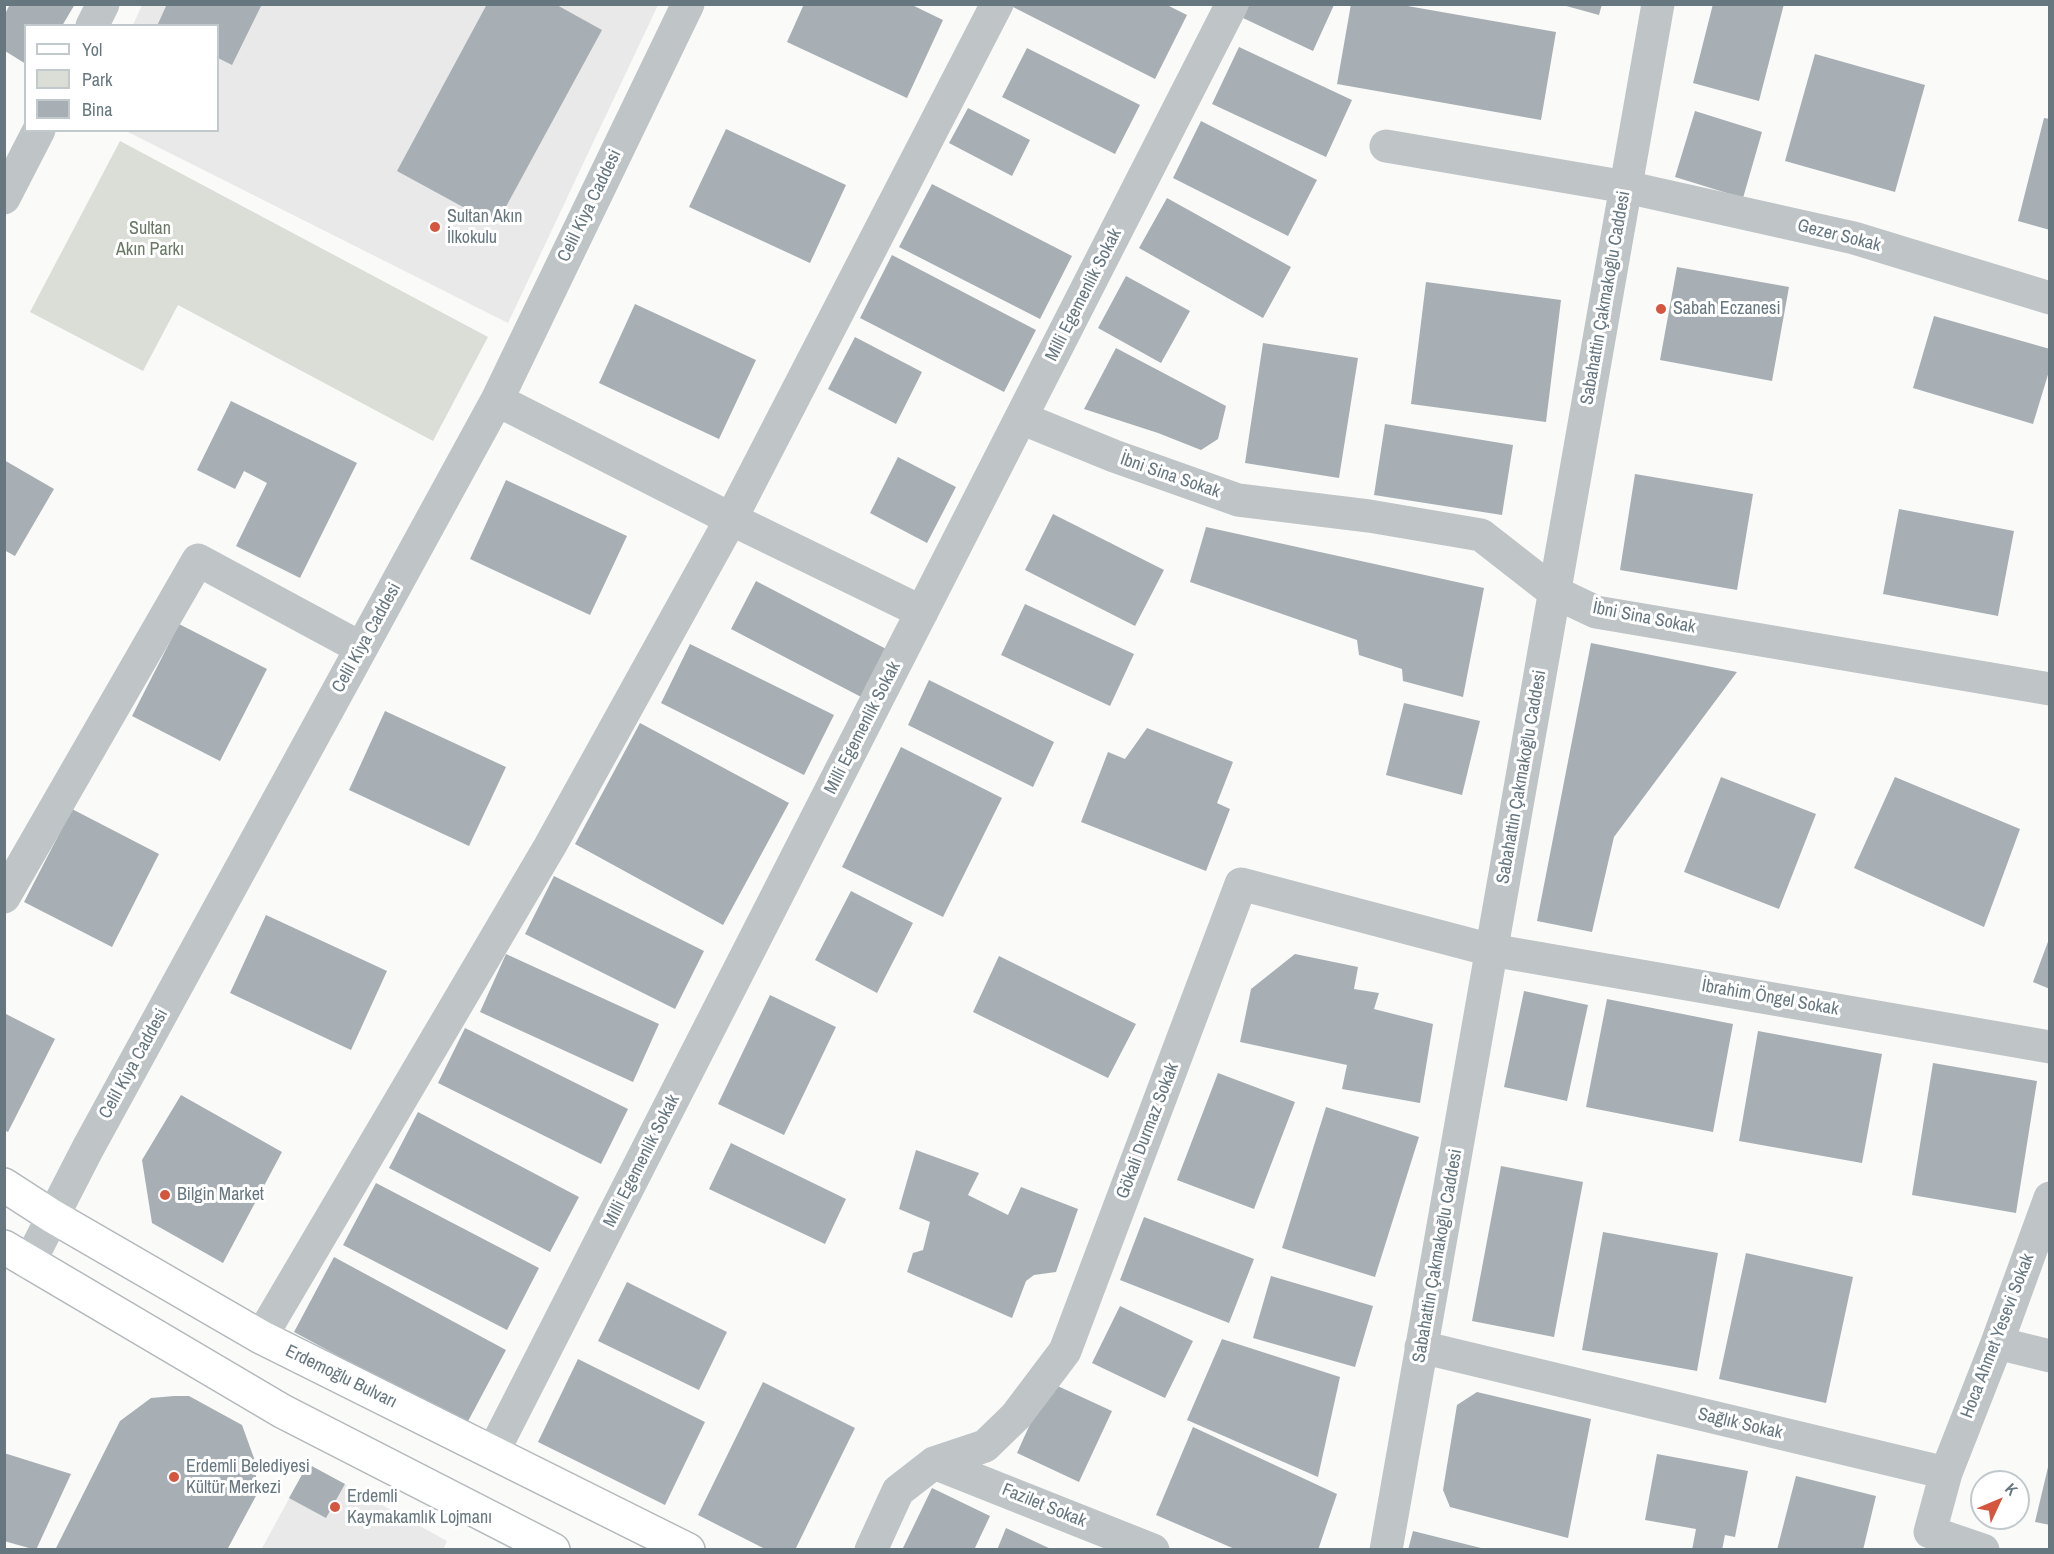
<!DOCTYPE html>
<html>
<head>
<meta charset="utf-8">
<style>
  body { margin:0 }
  #map { position:relative; width:2054px; height:1554px; overflow:hidden; background:#fafaf8; font-family:"Archivo Narrow",sans-serif }
  canvas { display:block }
  .frame { position:absolute; inset:0; border:6px solid #677780; pointer-events:none }
  .legend { position:absolute; left:24px; top:24px; width:195px; height:108px; box-sizing:border-box; background:#fff; border:2px solid #c2c9cc; margin:0; padding:8px 10px; list-style:none; font-size:18px; color:#677780 }
  .legend li { display:flex; align-items:center; gap:12px; height:30px }
  .legend b { width:30px; border:2px solid #c2c9cc }
  .north { position:absolute; left:1970px; top:1470px; width:60px; height:60px; box-sizing:border-box; background:#fff; border:2px solid #c2c9cc; border-radius:50%; rotate:46deg; font-size:16px; font-weight:700; line-height:24px; text-align:center; color:#677780 }
  .north::after { content:''; display:block; margin:auto; width:21px; height:27px; background:#d4563e; clip-path:polygon(50% 0,100% 100%,50% 72%,0 100%) }
</style>
</head>
<body>
<div id="map">
<canvas width="2054" height="1554"></canvas>
<div class="frame"></div>
<ul class="legend">
<li><b style="height:8px;background:#fff"></b>Yol</li>
<li><b style="height:16px;background:#daded7"></b>Park</li>
<li><b style="height:16px;background:#a7afb4"></b>Bina</li>
</ul>
<div class="north">K</div>
</div>
<script>
const context = document.querySelector('canvas').getContext('2d');
context.lineJoin = 'round';
function fill(path, color) { context.fillStyle = color; context.fill(path, 'evenodd'); }
const poly = rows => new Path2D(rows.map(r => 'M' + r).join(''));
function stroke(path, color, width, dash) { context.strokeStyle = color; context.lineWidth = width; context.lineCap = dash ? 'butt' : 'round'; context.setLineDash(dash || []); context.stroke(path); }
function label(font, color, halo, rows, align = 'center') {
  context.font = font + ' "Archivo Narrow",sans-serif'; context.lineWidth = 6; context.setLineDash([]); context.textBaseline = 'middle'; context.strokeStyle = halo; context.fillStyle = color; for (const [text, x, y, turn = 0] of rows) {
    context.save(); context.translate(x, y); context.rotate((+turn || 0) * Math.PI / 180); context.textAlign = isNaN(turn) ? turn : align; if (halo) context.strokeText(text, 0, 0); context.fillText(text, 0, 0); context.restore();
  }
}
const built = poly([
  [142,5,658,5,508,323,126,131,218,130,218,26,133,25],
  [308,1464,447,1541,443,1550,261,1550]
]);
const green = poly([
  [120,141,488,337,433,441,178,305,143,371,30,312]
]);
const building = poly([
  [10,4,75,4,62,26,26,26,26,64,5,51,5,14],
  [167,4,262,4,232,65,218,58,218,26,157,26],
  [487,4,555,4,602,30,496,225,397,171],
  [804,4,910,4,943,20,907,98,787,42],
  [1012,4,1165,4,1187,15,1155,79,1011,6],
  [1351,4,1396,4,1556,32,1541,120,1337,84],
  [1559,4,1602,4,1599,15],
  [1713,4,1784,4,1759,101,1693,83],
  [1249,5,1334,5,1313,51,1243,18],
  [1239,47,1352,100,1326,157,1212,104],
  [1027,48,1140,105,1115,154,1002,97],
  [1815,54,1925,85,1895,192,1785,161],
  [968,108,1030,140,1012,176,949,143],
  [1695,111,1762,132,1743,198,1675,177],
  [2044,118,2050,119,2050,230,2018,221],
  [1201,121,1317,180,1288,236,1173,178],
  [726,129,846,185,810,263,689,207],
  [932,184,1072,256,1040,319,899,247],
  [1167,198,1291,267,1263,318,1139,248],
  [892,255,1036,330,1004,392,860,318],
  [1677,267,1789,287,1772,381,1660,360],
  [1126,276,1190,311,1161,363,1098,328],
  [1426,282,1561,300,1546,422,1411,404],
  [635,304,756,360,719,439,599,383],
  [1934,316,2050,349,2050,368,2033,424,1913,388],
  [855,337,922,372,896,424,828,389],
  [1263,343,1358,358,1339,478,1245,463],
  [1116,348,1226,406,1218,439,1201,450,1158,433,1084,409],
  [231,401,357,463,300,578,236,546,267,483,244,471,235,489,197,470],
  [1385,424,1513,445,1502,515,1374,495],
  [898,457,956,487,927,543,870,513],
  [4,460,54,489,15,556,4,550],
  [1635,474,1753,494,1737,590,1620,570],
  [506,480,627,536,590,615,470,559],
  [1899,509,2014,531,1998,616,1883,594],
  [1053,514,1164,570,1135,626,1025,570],
  [1206,527,1484,588,1463,697,1403,681,1402,669,1359,655,1357,640,1190,582],
  [756,581,890,651,865,699,731,629],
  [1025,604,1134,654,1110,706,1001,655],
  [179,624,267,669,220,761,132,716],
  [1591,643,1737,672,1614,837,1592,932,1537,921],
  [690,644,834,715,804,775,661,703],
  [929,680,1054,742,1033,787,908,725],
  [1404,703,1480,721,1462,795,1386,775],
  [385,711,506,767,469,846,349,790],
  [640,723,789,803,723,925,575,844],
  [1147,728,1233,762,1217,803,1230,809,1206,871,1081,822,1108,752,1125,759],
  [901,747,1002,798,943,917,842,867],
  [1721,777,1816,814,1779,909,1684,872],
  [1895,777,2020,829,1984,927,1854,868],
  [72,809,159,854,112,947,24,902],
  [554,876,704,951,675,1009,525,934],
  [851,891,913,923,877,993,815,960],
  [266,915,387,971,351,1050,230,993],
  [2049,939,2050,939,2050,989,2033,982],
  [506,954,659,1024,633,1082,480,1012],
  [1295,954,1358,967,1354,989,1379,993,1374,1009,1433,1024,1420,1103,1342,1089,1347,1065,1240,1042,1251,989],
  [999,956,1136,1024,1108,1078,973,1012],
  [1524,991,1588,1005,1567,1101,1504,1087],
  [770,995,836,1027,784,1135,718,1104],
  [1607,999,1733,1024,1713,1132,1586,1107],
  [4,1013,55,1039,8,1132,4,1130],
  [465,1028,628,1109,601,1164,438,1083],
  [1758,1031,1882,1054,1862,1163,1739,1141],
  [1933,1063,2037,1081,2016,1213,1912,1195],
  [1218,1073,1295,1102,1254,1209,1177,1180],
  [181,1095,282,1152,223,1263,152,1223,142,1160],
  [1326,1107,1419,1137,1375,1277,1282,1248],
  [418,1112,579,1197,550,1252,389,1168],
  [731,1143,846,1199,825,1244,709,1189],
  [916,1150,979,1173,968,1195,1008,1215,1021,1187,1078,1209,1056,1272,1034,1275,1026,1281,1012,1318,907,1272,913,1253,923,1250,930,1222,899,1209],
  [1501,1166,1583,1182,1554,1337,1472,1321],
  [376,1183,539,1268,507,1330,343,1245],
  [1144,1217,1254,1259,1229,1323,1120,1280],
  [1603,1232,1718,1253,1697,1371,1582,1350],
  [1746,1253,1853,1277,1826,1403,1719,1379],
  [334,1257,506,1350,466,1425,294,1332],
  [1271,1276,1373,1306,1355,1367,1253,1338],
  [627,1282,727,1332,699,1390,598,1341],
  [1120,1306,1193,1341,1165,1398,1092,1363],
  [1222,1339,1340,1377,1318,1477,1187,1420],
  [578,1359,705,1422,665,1505,538,1442],
  [763,1382,855,1428,795,1550,767,1550,698,1515],
  [1049,1382,1112,1411,1079,1482,1017,1453],
  [1477,1392,1591,1419,1568,1538,1450,1507,1443,1490,1457,1405],
  [174,1396,189,1396,242,1425,255,1461,257,1494,227,1550,55,1550,120,1421,151,1398],
  [1193,1427,1337,1494,1318,1550,1237,1550,1156,1515],
  [4,1453,71,1474,36,1550,4,1541],
  [1657,1454,1748,1471,1735,1537,1725,1535,1722,1550,1692,1550,1696,1529,1645,1520],
  [2049,1463,2050,1463,2050,1525,2035,1522],
  [308,1464,345,1484,326,1518,289,1498],
  [1796,1476,1876,1496,1863,1550,1777,1550],
  [932,1488,990,1516,974,1550,902,1550],
  [1006,1528,1053,1550,997,1550],
  [1413,1531,1485,1549,1485,1550,1408,1550]
]);
const minor = poly([
  [92,26,103,4],
  [1386,146,1626,187,1854,238,2050,298],
  [4,198,39,130],
  [497,400,731,519,922,612],
  [1021,418,1114,456,1238,500,1369,516,1481,535,1554,592,1596,612,2050,689],
  [4,897,198,560,361,648],
  [29,1263,88,1148,497,400,688,4],
  [261,1337,550,846,731,519,997,4],
  [1997,1343,2050,1356],
  [1421,1347,1946,1473,1930,1532,1983,1550],
  [493,1452,1232,4],
  [934,1463,1153,1550],
  [1946,1473,1997,1343,2050,1198],
  [871,1550,898,1491,934,1463,985,1446,1016,1416,1065,1351,1241,884,1491,950,2050,1047],
  [1386,1550,1658,4]
]);
const major = poly([
  [4,1185,52,1216,261,1337,688,1550],
  [4,1247,282,1411,553,1550]
]);
const markers = [
  [435,227,6,"#d4563e"],
  [1661,309,6,"#d4563e"],
  [165,1195,6,"#d4563e"],
  [174,1477,6,"#d4563e"],
  [335,1507,6,"#d4563e"]
];
const streetNames = [
  ["Celil Kiya Caddesi",590,206,-64],
  ["Gezer Sokak",1839,236,14],
  ["Milli Egemenlik Sokak",1084,295,-63],
  ["Sabahattin Çakmakoğlu Caddesi",1606,298,-80],
  ["İbni Sina Sokak",1170,476,19],
  ["İbni Sina Sokak",1644,618,11],
  ["Celil Kiya Caddesi",367,638,-61],
  ["Milli Egemenlik Sokak",863,728,-63],
  ["Sabahattin Çakmakoğlu Caddesi",1522,777,-80],
  ["İbrahim Öngel Sokak",1770,998,10],
  ["Celil Kiya Caddesi",134,1064,-61],
  ["Gökali Durmaz Sokak",1148,1131,-69],
  ["Milli Egemenlik Sokak",642,1161,-63],
  ["Sabahattin Çakmakoğlu Caddesi",1438,1256,-80],
  ["Hoca Ahmet Yesevi Sokak",1998,1336,-69],
  ["Erdemoğlu Bulvarı",341,1377,26],
  ["Sağlık Sokak",1740,1424,13],
  ["Fazilet Sokak",1044,1506,22]
];
const poiNames = [
  ["Sultan Akın",447,217],
  ["İlkokulu",447,238],
  ["Sabah Eczanesi",1673,309],
  ["Bilgin Market",177,1195],
  ["Erdemli Belediyesi",186,1467],
  ["Kültür Merkezi",186,1488],
  ["Erdemli",347,1497],
  ["Kaymakamlık Lojmanı",347,1518]
];
const parkNames = [
  ["Sultan",150,229],
  ["Akın Parkı",150,250]
];
fill(built, '#e8e9e8');
fill(green, '#daded7');
fill(building, '#a7afb4');
stroke(major, '#b3b9bc', 36);
stroke(minor, '#bfc4c7', 33);
stroke(major, '#fff', 33);
for (const [x, y, r, color] of markers) { const dot = new Path2D(); dot.arc(x, y, r, 0, 2 * Math.PI); context.fillStyle = color; context.fill(dot); stroke(dot, '#fff', 2); }
label('18px', '#677780', '#fff', streetNames);
label('18px', '#677780', '#fff', poiNames, 'left');
label('18px', '#6a7966', '#fff', parkNames);
</script>
</body>
</html>
